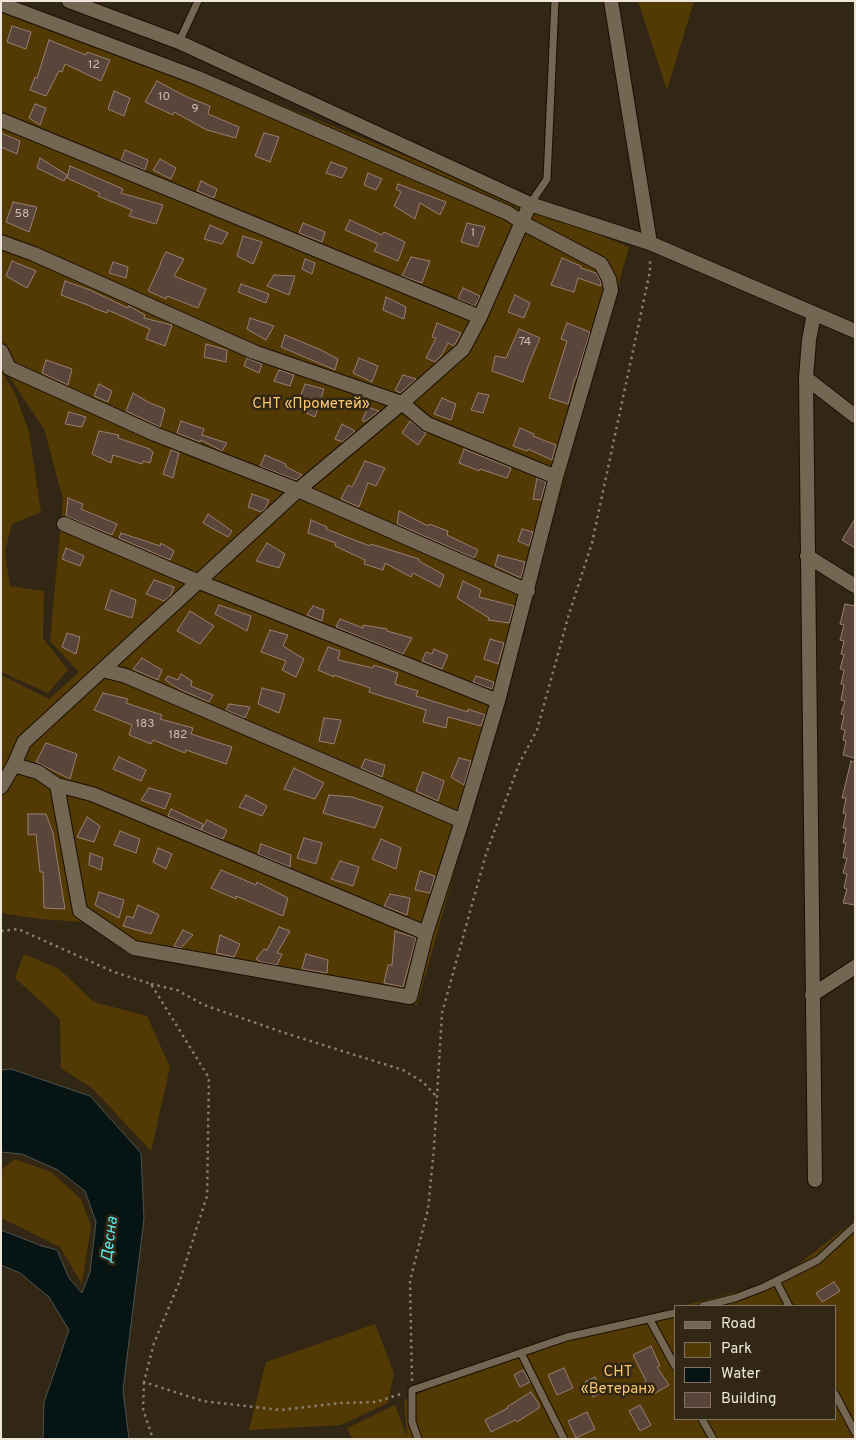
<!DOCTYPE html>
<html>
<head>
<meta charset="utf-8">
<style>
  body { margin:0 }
  #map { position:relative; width:856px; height:1440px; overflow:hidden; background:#322714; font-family:Overpass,sans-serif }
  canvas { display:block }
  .frame { position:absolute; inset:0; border:2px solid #eee6db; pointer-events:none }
  .legend { position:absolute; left:674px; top:1305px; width:162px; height:115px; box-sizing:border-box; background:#322714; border:1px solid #7d7364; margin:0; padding:6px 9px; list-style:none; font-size:15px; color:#eee6db }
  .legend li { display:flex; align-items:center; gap:10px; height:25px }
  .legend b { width:25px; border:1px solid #7d7364 }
</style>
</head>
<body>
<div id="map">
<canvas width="856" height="1440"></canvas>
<div class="frame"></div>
<ul class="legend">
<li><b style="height:6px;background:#736652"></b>Road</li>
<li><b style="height:14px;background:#533a04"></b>Park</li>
<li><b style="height:14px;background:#071414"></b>Water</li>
<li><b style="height:14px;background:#5a453a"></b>Building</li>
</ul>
</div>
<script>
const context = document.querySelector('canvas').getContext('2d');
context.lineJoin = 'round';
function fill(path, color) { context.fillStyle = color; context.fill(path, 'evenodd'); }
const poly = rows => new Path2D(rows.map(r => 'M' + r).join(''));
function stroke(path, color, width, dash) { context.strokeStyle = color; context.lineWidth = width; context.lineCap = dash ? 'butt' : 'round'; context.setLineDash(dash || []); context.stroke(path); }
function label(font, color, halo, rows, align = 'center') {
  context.font = font + ' Overpass,sans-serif'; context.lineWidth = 5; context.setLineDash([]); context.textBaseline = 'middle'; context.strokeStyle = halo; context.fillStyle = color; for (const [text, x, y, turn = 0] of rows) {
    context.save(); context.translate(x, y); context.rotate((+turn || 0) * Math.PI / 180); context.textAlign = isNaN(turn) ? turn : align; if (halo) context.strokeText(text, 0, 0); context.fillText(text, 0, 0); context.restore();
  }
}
const green = poly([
  [1,1,208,75,629,247,417,1005,136,956,85,922,39,919,1,913,1,675,49,699,79,672,50,641,63,499,44,429,6,372,1,362],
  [638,1,694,1,667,90],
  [1,370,15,393,29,432,41,512,12,524,5,551,10,586,44,591,43,638,68,670,48,693,1,672],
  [24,954,59,969,94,1002,147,1016,170,1067,151,1151,93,1089,61,1068,60,1019,15,978],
  [15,1159,51,1172,81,1199,91,1226,82,1284,60,1247,1,1218,1,1170],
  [855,1220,855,1439,352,1439,347,1428,395,1405,407,1437,404,1400,522,1347,675,1308,675,1419,835,1419,835,1306,682,1306,776,1282],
  [375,1324,394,1373,388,1403,341,1425,249,1430,266,1362]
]);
const water = poly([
  [11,1069,90,1096,141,1153,144,1219,123,1390,129,1439,43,1439,44,1402,69,1330,49,1297,20,1273,1,1265,1,1230,42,1246,57,1250,69,1278,82,1293,90,1272,96,1222,85,1191,58,1170,22,1154,1,1152,1,1070,11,1069]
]);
const building = poly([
  [12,26,31,32,26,49,7,42,12,26],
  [49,40,86,55,87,52,110,60,101,81,65,64,62,72,59,71,46,96,30,90,35,77,37,78,49,40],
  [157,81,187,97,210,106,208,114,239,127,236,138,207,130,174,112,173,115,145,102,157,81],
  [114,91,130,98,124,116,108,109,114,91],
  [35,104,46,108,40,125,29,118,35,104],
  [1,133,20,141,17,154,1,147,1,133],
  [264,133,279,137,270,162,255,156,264,133],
  [125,150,148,160,145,170,121,160,125,150],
  [40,158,67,175,64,181,37,168,40,158],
  [160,159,176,168,171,179,153,170,160,159],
  [331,162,347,168,342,178,326,173,331,162],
  [70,166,123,189,121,193,163,205,156,224,129,216,132,210,98,196,100,193,67,178,70,166],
  [368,173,382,179,376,190,364,185,368,173],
  [201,181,217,189,214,198,197,191,201,181],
  [398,184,446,202,440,215,420,203,415,219,394,206,401,192,396,189,398,184],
  [13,202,37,207,29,232,6,222,13,202],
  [350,220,382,235,384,232,405,242,398,261,374,251,378,244,345,230,350,220],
  [303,223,325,232,322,242,299,233,303,223],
  [467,223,485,227,478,247,461,242,467,223],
  [210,225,228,233,222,244,204,239,210,225],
  [243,236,262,242,253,264,237,256,243,236],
  [166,252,184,259,174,276,206,289,198,308,167,296,166,299,148,291,161,263,160,263,166,252],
  [411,257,430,261,422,283,402,276,411,257],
  [562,258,581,266,581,268,596,273,601,282,601,286,578,278,574,292,551,285,562,258],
  [305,259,315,263,312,274,302,269,305,259],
  [12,261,36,271,27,288,6,276,12,261],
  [113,262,128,267,126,278,109,273,113,262],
  [274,275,295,276,289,295,267,286,274,275],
  [65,281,90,290,128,308,128,306,131,307,145,315,144,318,172,325,165,346,146,339,150,329,108,310,107,313,93,308,93,307,61,295,65,281],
  [241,284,269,294,266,303,238,292,241,284],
  [463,288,480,296,475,306,458,299,463,288],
  [515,295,530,303,524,318,508,312,515,295],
  [386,297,406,307,404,319,383,310,386,297],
  [250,318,274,326,266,340,247,329,250,318],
  [437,323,461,333,454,346,448,343,441,356,435,362,426,358,436,338,432,337,437,323],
  [567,323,590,332,576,378,575,378,568,404,549,398,567,341,561,339,567,323],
  [519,329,540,338,527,369,523,382,492,371,495,356,506,358,519,329],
  [285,335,319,349,338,359,335,370,281,347,285,335],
  [206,344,227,350,226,362,204,357,206,344],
  [247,358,262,364,259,373,244,366,247,358],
  [359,358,378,366,372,382,353,373,359,358],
  [46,360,72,369,68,385,42,373,46,360],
  [279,370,294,375,290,386,274,381,279,370],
  [403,375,416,379,400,393,395,390,403,375],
  [99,384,112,391,108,402,94,396,99,384],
  [305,384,324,389,315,417,296,408,305,384],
  [133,393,148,402,165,409,160,427,126,411,133,393],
  [478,393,489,395,483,413,471,410,478,393],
  [442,398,456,404,451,420,434,414,442,398],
  [368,407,379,411,366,421,362,421,368,407],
  [69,412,86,417,82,427,65,424,69,412],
  [181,421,204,429,202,435,227,443,222,451,201,440,200,442,177,433,181,421],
  [410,421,426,433,418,445,402,433,410,421],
  [342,424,355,431,342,442,335,439,342,424],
  [520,428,534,434,533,436,556,445,552,460,528,449,527,451,513,446,520,428],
  [99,431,119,435,118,438,150,449,150,450,153,452,150,463,143,461,142,464,113,455,111,463,92,454,99,431],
  [464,449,511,468,507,478,480,469,479,471,459,463,464,449],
  [171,450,179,453,173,478,163,474,171,450],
  [265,455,286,464,285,466,302,475,296,480,260,466,265,455],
  [365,461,385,468,376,486,368,483,359,507,341,499,348,485,352,487,365,461],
  [537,478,546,482,541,500,533,499,537,478],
  [252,494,269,500,265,509,261,512,248,507,252,494],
  [68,498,83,504,81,509,117,524,112,535,66,516,68,498],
  [399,511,428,526,429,524,448,531,447,535,478,550,474,558,397,524,399,511],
  [208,514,232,531,228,537,203,523,208,514],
  [855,519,855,548,842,540,855,519],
  [311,520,327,527,326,529,370,546,371,544,419,559,419,561,444,575,440,587,413,573,411,577,385,563,383,570,364,564,365,560,335,546,336,543,308,533,311,520],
  [522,529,533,532,529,546,518,541,522,529],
  [121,533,160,546,161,543,174,551,170,560,119,538,121,533],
  [267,543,285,554,279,568,256,561,267,543],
  [66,548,84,556,80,566,62,559,66,548],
  [498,555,525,562,521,578,495,566,498,555],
  [154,580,174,587,171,595,164,601,146,594,154,580],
  [463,581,481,590,479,597,514,606,509,623,488,620,489,618,457,598,463,581],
  [111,590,136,600,132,618,105,609,111,590],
  [845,604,855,606,855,758,843,755,846,741,843,740,845,730,841,729,844,715,841,714,845,701,841,700,844,685,841,684,844,670,840,669,844,655,841,654,844,641,840,640,844,625,840,624,845,604],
  [219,605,251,616,247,631,215,614,219,605],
  [313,606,324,610,322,621,307,615,313,606],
  [190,611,214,626,200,644,177,631,190,611],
  [340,619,363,628,363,625,387,629,387,631,412,638,403,654,336,627,340,619],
  [270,630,288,635,283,646,304,659,296,677,282,670,286,661,261,652,270,630],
  [67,633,80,637,76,654,62,647,67,633],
  [490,639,504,643,498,664,484,659,490,639],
  [328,647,340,651,338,660,373,668,374,665,398,673,395,684,418,691,416,696,468,712,468,709,485,715,481,726,448,717,446,728,423,722,426,710,369,692,370,688,334,675,334,677,318,670,328,647],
  [434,649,448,655,442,669,422,661,426,652,432,654,434,649],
  [142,658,162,670,158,680,133,669,142,658],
  [181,674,192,681,191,686,213,695,209,702,179,689,165,680,168,676,178,680,181,674],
  [476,676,494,682,492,689,473,682,476,676],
  [262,688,285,694,279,713,258,704,262,688],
  [103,693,128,699,126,703,162,715,160,719,193,728,191,734,232,747,226,764,186,750,185,753,153,740,151,744,129,735,132,725,94,710,103,693],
  [229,704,250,707,245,718,226,710,229,704],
  [324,718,341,720,334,744,319,741,324,718],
  [46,743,77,754,70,779,36,762,46,743],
  [119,757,146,770,141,781,113,769,119,757],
  [459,758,471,761,464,785,451,777,459,758],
  [365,759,385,765,382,777,361,768,365,759],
  [851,761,855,762,855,905,843,903,847,889,844,888,847,874,843,873,847,858,843,858,846,843,843,843,846,828,843,828,846,814,843,813,846,798,842,798,851,761],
  [294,768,324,783,315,799,284,789,294,768],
  [423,772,444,781,438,801,416,791,423,772],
  [149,788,171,794,165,809,141,800,149,788],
  [246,795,267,806,262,816,239,807,246,795],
  [329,795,352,797,383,807,375,828,323,813,329,795],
  [171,809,203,824,201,830,168,816,171,809],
  [28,814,46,814,53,833,65,909,44,908,43,872,40,872,36,834,28,835,28,814],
  [87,817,100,826,94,842,77,837,87,817],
  [207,820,227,830,223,839,201,830,207,820],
  [120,831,140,839,136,853,114,845,120,831],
  [304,838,322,843,316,864,297,858,304,838],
  [381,839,401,848,396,869,372,859,381,839],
  [261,844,291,855,290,867,258,854,261,844],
  [158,848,172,854,166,869,153,862,158,848],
  [90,853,103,858,101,870,89,865,90,853],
  [340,861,359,867,353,886,331,879,340,861],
  [221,870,256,885,257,882,288,898,283,916,236,896,236,899,211,888,221,870],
  [420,871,435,876,430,893,415,890,420,871],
  [99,892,124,900,119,918,95,905,99,892],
  [390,894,410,898,407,915,384,906,390,894],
  [138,905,159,915,151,934,123,926,127,916,133,918,138,905],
  [279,927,290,931,277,953,282,954,277,965,261,962,256,959,264,949,267,950,279,927],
  [183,930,193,935,181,948,174,946,183,930],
  [395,931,416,938,403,987,384,983,388,965,392,965,395,931],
  [220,935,240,944,234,957,216,953,220,935],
  [306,954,328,960,327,973,302,969,306,954],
  [834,1282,840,1291,822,1302,816,1293,834,1282],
  [651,1346,660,1366,657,1367,669,1385,652,1395,644,1383,646,1381,633,1355,651,1346],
  [564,1368,573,1388,557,1395,548,1375,564,1368],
  [523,1370,530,1382,520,1387,514,1375,523,1370],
  [595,1377,603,1392,593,1397,585,1382,595,1377],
  [531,1392,539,1404,539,1408,517,1422,515,1420,491,1432,485,1420,508,1408,507,1407,531,1392],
  [640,1405,651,1425,640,1431,629,1411,640,1405],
  [587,1412,595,1429,576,1438,568,1421,587,1412]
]);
const path = poly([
  [1,931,18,929,114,972,151,984,209,1078,207,1196,179,1283,154,1343,144,1382,203,1401,281,1410,341,1403,376,1402,404,1393],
  [151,984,177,990,204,1005,288,1034,403,1070,423,1082,436,1096],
  [412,1381,410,1281,428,1209,434,1148,442,1013,486,854,519,764,537,730,569,614,592,543,650,271,650,257],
  [144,1382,143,1409,153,1439]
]);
const service = poly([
  [179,42,198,1],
  [530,204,547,179,555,1],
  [776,1281,789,1306],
  [703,1306,735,1298,764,1287,818,1260,855,1226],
  [650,1320,675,1366],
  [521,1353,564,1439],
  [835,1394,855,1432],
  [702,1419,713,1439],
  [418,1439,412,1422,412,1390,567,1337,675,1313]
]);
const minor = poly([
  [69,1,179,42,530,204,650,243],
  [611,1,650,243,855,331],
  [1,4,198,78,508,213,523,223,601,264,609,279,611,290,556,477,427,424,402,403,254,352,34,254,1,242],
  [1,120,480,317],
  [814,314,809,340,806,378,815,1180],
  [1,351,9,368,155,434,298,490,528,591],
  [806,378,855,416],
  [64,524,197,581,498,701],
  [807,556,855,586],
  [103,670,126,676,462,821],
  [14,765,38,772,57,785,80,911,134,948,410,997,426,933,462,821,498,701,556,477],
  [57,785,92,794,426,933],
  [1,787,14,765,24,742,298,490,402,403,463,349,480,317,530,204],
  [812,995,855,967]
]);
const numberNames = [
  ["12",94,66],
  ["10",164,98],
  ["9",195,110],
  ["58",22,215],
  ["1",473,234],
  ["74",525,343],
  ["183",145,725],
  ["182",178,736]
];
const parkNames = [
  ["СНТ «Прометей»",311,405],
  ["СНТ",618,1373],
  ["«Ветеран»",618,1390]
];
const waterNames = [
  ["Десна",111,1240,-83]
];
fill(green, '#533a04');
fill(water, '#071414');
stroke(water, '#4c5350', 1);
fill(building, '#5a453a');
stroke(building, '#987f73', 1);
stroke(service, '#1a1001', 9);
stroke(minor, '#1a1001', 16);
stroke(path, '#877e6e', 2.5, [2.5, 4]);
stroke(service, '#736652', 7);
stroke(minor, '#736652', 14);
label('12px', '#c9beb3', null, numberNames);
label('15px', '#fac76b', '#322714', parkNames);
label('italic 16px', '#58ecef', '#322714', waterNames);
</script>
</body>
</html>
